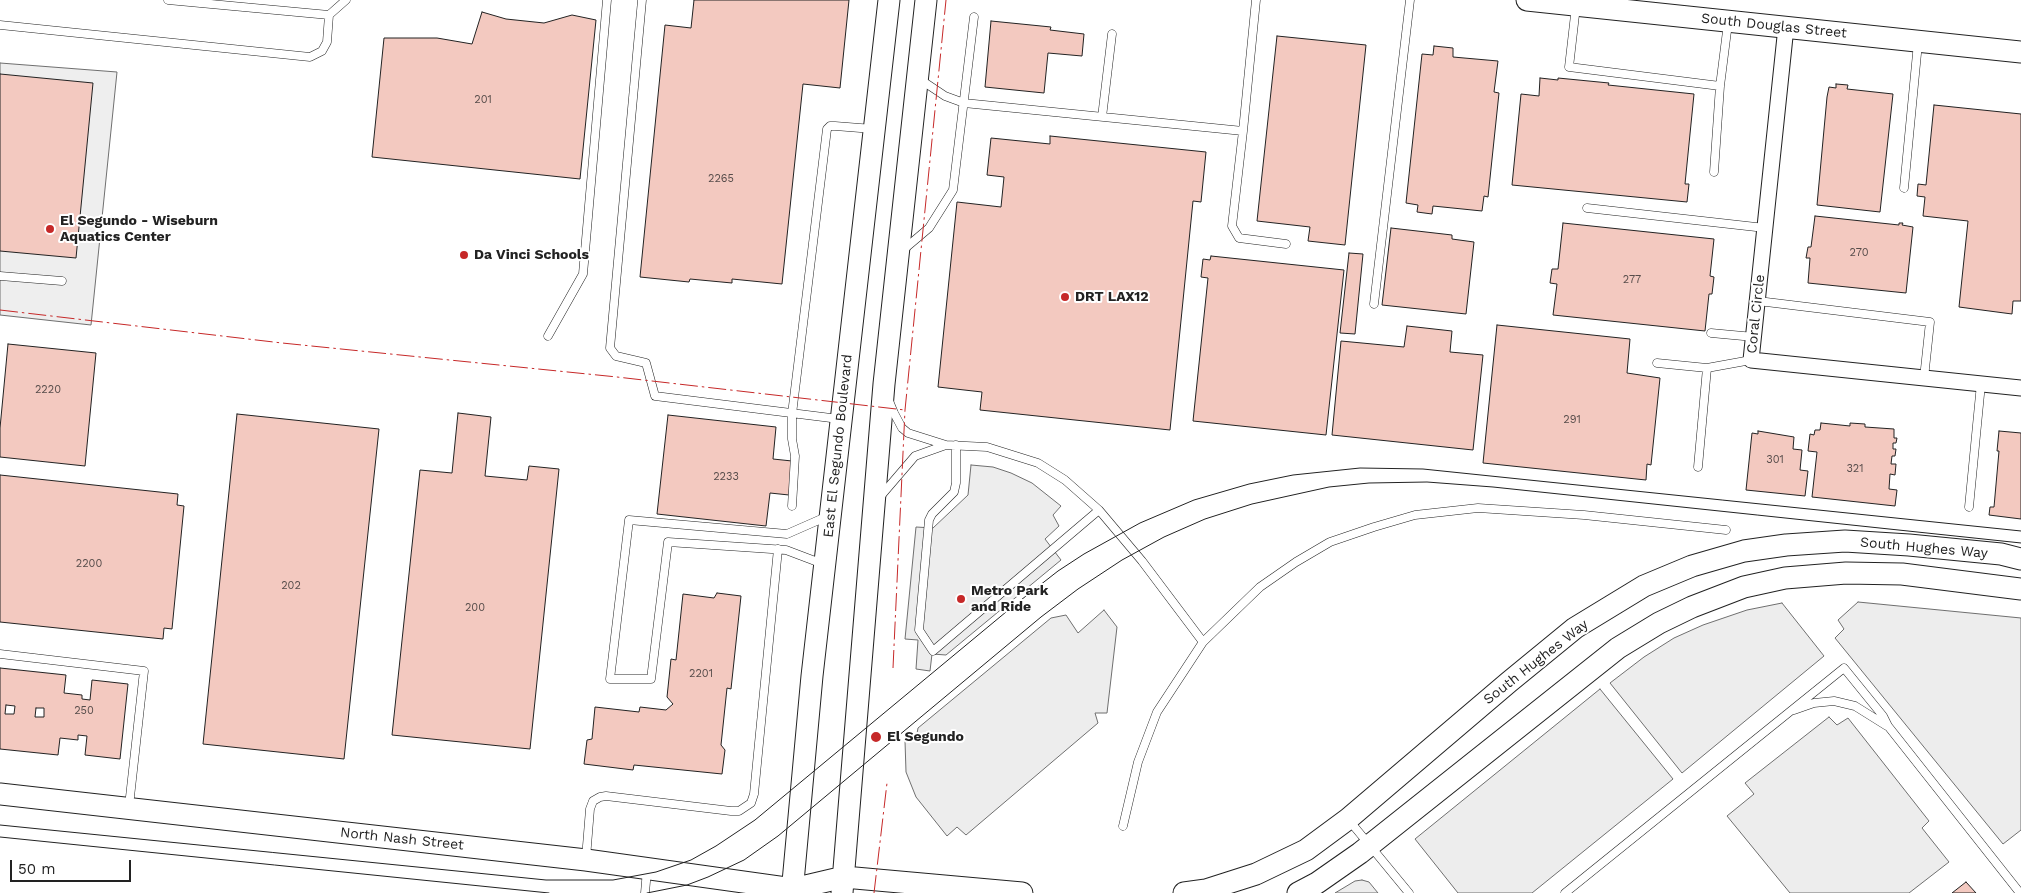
<!DOCTYPE html>
<html>
<head>
<meta charset="utf-8">
<style>
  body { margin:0 }
  #map { position:relative; width:2021px; height:893px; overflow:hidden; background:#fff; font-family:"Work Sans",sans-serif }
  canvas { display:block }
  .scale { position:absolute; left:10px; top:860px; width:121px; height:22px; box-sizing:border-box; border:2px solid #222; border-top:0; padding-left:6px; font-size:15px; line-height:18px; white-space:nowrap; color:#222; -webkit-text-stroke:4px #fff; paint-order:stroke }
</style>
</head>
<body>
<div id="map">
<canvas width="2021" height="893"></canvas>
<div class="scale">50 m</div>
</div>
<script>
const context = document.querySelector('canvas').getContext('2d');
context.lineJoin = 'round';
function fill(path, color) { context.fillStyle = color; context.fill(path, 'evenodd'); }
const poly = rows => new Path2D(rows.map(r => 'M' + r).join(''));
function stroke(path, color, width, dash) { context.strokeStyle = color; context.lineWidth = width; context.lineCap = dash ? 'butt' : 'round'; context.setLineDash(dash || []); context.stroke(path); }
function label(font, color, halo, rows, align = 'center') {
  context.font = font + ' "Work Sans",sans-serif'; context.lineWidth = 4; context.setLineDash([]); context.textBaseline = 'middle'; context.strokeStyle = halo; context.fillStyle = color; for (const [text, x, y, turn = 0] of rows) {
    context.save(); context.translate(x, y); context.rotate((+turn || 0) * Math.PI / 180); context.textAlign = isNaN(turn) ? turn : align; if (halo) context.strokeText(text, 0, 0); context.fillText(text, 0, 0); context.restore();
  }
}
const green = poly([
  [0,63,117,72,91,325,0,315,0,63]
]);
const parking = poly([
  [971,465,993,467,1011,473,1032,483,1061,506,1053,515,1059,526,1045,539,1061,560,946,655,932,654,930,671,916,669,918,640,905,639,916,527,933,528,968,495,971,465],
  [1858,602,2021,618,2021,830,2003,844,1835,638,1844,629,1838,620,1858,602],
  [1782,603,1824,656,1682,773,1610,683,1644,657,1674,638,1703,625,1747,610,1782,603],
  [1104,610,1117,627,1107,713,1095,713,1098,723,966,835,957,827,947,836,916,797,906,772,905,741,916,739,918,728,1051,618,1066,615,1078,633,1104,610],
  [1600,689,1673,779,1532,893,1458,893,1415,839,1600,689],
  [1829,717,1837,725,1848,718,1929,821,1922,828,1949,862,1909,893,1790,893,1727,816,1754,794,1745,783,1829,717],
  [1362,880,1369,882,1378,893,1335,893,1355,881,1362,880]
]);
const building = poly([
  [694,0,849,0,840,88,803,84,782,284,732,279,732,283,690,279,689,282,640,277,665,25,691,28,694,0],
  [482,12,506,19,544,23,572,15,596,20,580,179,372,157,384,38,437,38,472,44,482,12],
  [991,21,1051,27,1050,30,1084,34,1082,56,1048,53,1044,93,985,87,991,21],
  [1277,36,1366,45,1345,245,1308,241,1310,227,1257,221,1277,36],
  [1434,46,1453,48,1453,57,1498,61,1494,92,1499,93,1488,197,1484,196,1482,211,1433,206,1432,214,1417,212,1418,205,1406,203,1422,54,1433,55,1434,46],
  [0,74,93,83,76,258,0,251,0,74],
  [1540,78,1558,80,1558,78,1609,83,1608,85,1694,94,1685,184,1689,184,1687,202,1512,185,1521,94,1539,96,1540,78],
  [1836,84,1848,85,1847,89,1893,94,1880,212,1817,205,1827,97,1829,87,1836,88,1836,84],
  [1934,105,2021,114,2021,301,2013,301,2012,314,1959,307,1968,221,1923,216,1925,197,1917,196,1918,184,1926,185,1934,105],
  [1050,136,1206,152,1201,202,1193,201,1170,430,980,410,982,392,938,387,957,202,1001,207,1004,177,987,175,991,138,1050,144,1050,136],
  [1815,216,1899,225,1899,223,1903,223,1902,225,1913,227,1906,293,1808,283,1810,258,1806,258,1808,247,1811,247,1815,216],
  [1563,223,1714,239,1710,276,1714,277,1712,294,1709,294,1705,331,1553,315,1557,284,1550,283,1552,269,1558,269,1563,223],
  [1391,228,1452,235,1452,239,1474,242,1466,314,1382,305,1391,228],
  [1349,253,1363,254,1355,334,1340,333,1349,253],
  [1211,256,1344,270,1326,435,1193,421,1208,278,1201,277,1203,259,1210,260,1211,256],
  [1497,325,1630,339,1627,373,1660,378,1651,465,1647,464,1646,480,1483,463,1497,325],
  [1407,326,1452,331,1450,352,1483,355,1473,450,1332,435,1341,341,1404,347,1407,326],
  [8,344,96,353,85,466,0,457,0,428,8,344],
  [458,413,491,417,485,476,527,480,529,466,559,469,530,749,392,735,420,470,452,473,458,413],
  [237,414,379,429,344,759,203,744,237,414],
  [668,415,776,427,773,459,792,461,789,495,770,493,766,526,657,514,668,415],
  [1821,423,1850,426,1850,423,1865,424,1865,427,1894,429,1894,438,1897,438,1896,443,1893,443,1893,449,1896,449,1895,456,1892,456,1891,464,1896,464,1895,475,1890,474,1889,489,1897,490,1895,506,1812,497,1817,452,1808,451,1810,434,1814,435,1815,430,1820,430,1821,423],
  [1758,431,1794,437,1793,449,1802,450,1800,470,1808,471,1805,496,1746,490,1752,433,1758,434,1758,431],
  [1999,431,2021,433,2021,519,1989,515,1990,507,1994,507,1999,451,1997,451,1999,431],
  [0,475,178,494,177,505,184,506,172,629,164,628,163,639,0,622,0,475],
  [717,593,741,596,731,689,727,688,721,745,725,750,722,774,634,765,633,770,584,764,587,740,592,739,595,707,639,712,640,707,666,710,673,704,667,697,671,659,676,660,683,594,714,598,717,593],
  [0,668,66,675,64,693,82,695,82,699,90,700,92,680,128,684,120,759,85,755,87,736,78,735,78,740,60,738,58,755,0,749,0,668],
  [6,705,15,706,14,714,5,714,6,705],
  [36,708,44,708,44,717,35,717,36,708],
  [1966,882,1976,893,1952,893,1966,882]
]);
const lane = poly([
  [168,0,329,15,346,0],
  [642,0,610,348,616,356,646,363,655,396,839,419],
  [1576,6,1569,67,1720,86,1728,23],
  [0,25,310,57,322,51,327,42,329,15],
  [921,80,945,96,964,103,1243,131,1232,226,1239,238,1286,244],
  [1102,117,1112,34],
  [1243,131,1256,0],
  [1714,172,1720,86],
  [1904,188,1918,43],
  [1587,208,1765,228],
  [903,250,929,228,953,190,974,17],
  [0,276,62,281],
  [1758,301,1930,322,1924,378],
  [1374,304,1410,0],
  [1711,333,1754,337],
  [548,336,583,274,607,0],
  [1657,363,1707,368,1698,467],
  [1707,368,1751,360],
  [889,401,894,413,902,428,908,433,946,445],
  [956,445,956,483,954,492,932,514,929,520,919,630,933,651,1099,510],
  [879,498,915,456,946,445,987,447,1038,463,1065,480,1099,510,1142,561,1203,642],
  [792,506,795,456,792,439,792,414,827,129,830,126,835,126,873,129],
  [1969,507,1981,384],
  [823,564,786,550,668,542,651,679,610,679,629,520,787,534,828,516],
  [0,654,144,671,129,806],
  [1794,710,1814,703,1834,701,1855,706,1887,726],
  [1348,819,1409,893],
  [1123,826,1138,762,1157,712,1203,642,1260,587,1296,562,1330,542,1374,527,1415,515,1478,508,1584,515,1726,530],
  [586,858,590,809,593,801,600,797,606,796,731,811,739,811,751,803,754,794,778,549],
  [645,893,647,870],
  [1565,893,1844,668,1883,716,1888,726,2020,893]
]);
const street = poly([
  [1786,27,1751,360,2021,388]
]);
const secondary = poly([
  [1527,0,2021,52],
  [0,794,586,860,793,889,803,893],
  [793,889,844,877,1022,893],
  [792,893,812,676,889,0],
  [842,893,884,384,926,0],
  [1184,893,1206,890,1256,874,1306,850,1348,819,1509,682,1575,628,1644,586,1692,566,1744,551,1786,545,1845,541,1909,545,2001,554,2021,559],
  [1298,893,1317,883,1360,853,1618,648,1659,623,1692,607,1744,587,1785,578,1846,573,1902,574,2021,589]
]);
const tram = poly([
  [0,825,546,880,613,880,656,872,691,860,716,846,755,820,1012,607,1058,571,1084,554,1140,523,1194,500,1249,484,1293,475,1360,468,1423,469,2021,531],
  [0,837,549,893],
  [647,893,687,885,708,877,744,860,778,836,1041,617,1078,589,1122,560,1164,537,1205,519,1252,504,1329,487,1369,483,1427,482,1493,487,2021,543]
]);
const power = poly([
  [0,310,282,343,617,377,905,410],
  [893,668,905,410,946,0],
  [874,893,887,783]
]);
const markers = [
  [50,229,5,"#c62828"],
  [464,255,5,"#c62828"],
  [1065,297,5,"#c62828"],
  [961,599,5,"#c62828"],
  [876,737,6,"#c62828"]
];
const numberNames = [
  ["201",483,100],
  ["2265",721,179],
  ["270",1859,253],
  ["277",1632,280],
  ["2220",48,390],
  ["291",1572,420],
  ["301",1775,460],
  ["321",1855,469],
  ["2233",726,477],
  ["2200",89,564],
  ["202",291,586],
  ["200",475,608],
  ["2201",701,674],
  ["250",84,711]
];
const streetNames = [
  ["South Douglas Street",1774,26,6],
  ["Coral Circle",1756,314,-84],
  ["East El Segundo Boulevard",838,446,-84],
  ["South Hughes Way",1924,548,5],
  ["South Hughes Way",1536,662,-38],
  ["North Nash Street",402,839,6]
];
const poiNames = [
  ["El Segundo - Wiseburn",60,221],
  ["Aquatics Center",60,237],
  ["Da Vinci Schools",474,255],
  ["DRT LAX12",1075,297],
  ["Metro Park",971,591],
  ["and Ride",971,607],
  ["El Segundo",887,737]
];
fill(green, '#eee');
stroke(green, '#6f6f6f', 1);
fill(parking, '#ededed');
stroke(parking, '#6f6f6f', 1);
fill(building, '#f3c9c0');
stroke(building, '#222', 1);
stroke(lane, '#222', 9);
stroke(street, '#222', 17);
stroke(secondary, '#222', 23);
stroke(lane, '#fff', 8);
stroke(street, '#fff', 15);
stroke(secondary, '#fff', 21);
stroke(tram, '#222', 1);
stroke(power, '#c62828', 1, [18, 4, 2.5, 4]);
for (const [x, y, r, color] of markers) { const dot = new Path2D(); dot.arc(x, y, r, 0, 2 * Math.PI); context.fillStyle = color; context.fill(dot); stroke(dot, '#fff', 2); }
label('11px', '#564c4a', null, numberNames);
label('14px', '#222', '#fff', streetNames);
label('bold 14px', '#222', '#fff', poiNames, 'left');
</script>
</body>
</html>
